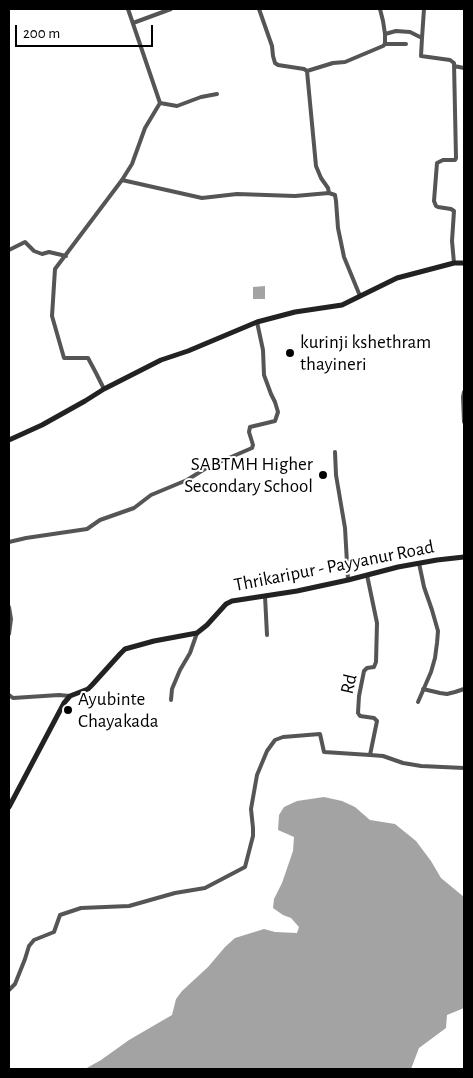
<!DOCTYPE html>
<html>
<head>
<meta charset="utf-8">
<style>
  body { margin:0 }
  #map { position:relative; width:473px; height:1078px; overflow:hidden; background:#fff; font-family:"Alegreya Sans",sans-serif }
  canvas { display:block }
  .frame { position:absolute; inset:0; border:10px solid #000; pointer-events:none }
  .scale { position:absolute; left:15px; top:25px; width:138px; height:22px; box-sizing:border-box; border:2px solid #000; border-top:0; padding-left:6px; font-size:15px; line-height:18px; white-space:nowrap; color:#000; -webkit-text-stroke:4px #fff; paint-order:stroke }
</style>
</head>
<body>
<div id="map">
<canvas width="473" height="1078"></canvas>
<div class="frame"></div>
<div class="scale">200 m</div>
</div>
<script>
const context = document.querySelector('canvas').getContext('2d');
context.lineJoin = 'round';
function fill(path, color) { context.fillStyle = color; context.fill(path, 'evenodd'); }
const poly = rows => new Path2D(rows.map(r => 'M' + r).join(''));
function stroke(path, color, width, dash) { context.strokeStyle = color; context.lineWidth = width; context.lineCap = dash ? 'butt' : 'round'; context.setLineDash(dash || []); context.stroke(path); }
function label(font, color, halo, rows, align = 'center') {
  context.font = font + ' "Alegreya Sans",sans-serif'; context.lineWidth = 4; context.setLineDash([]); context.textBaseline = 'middle'; context.strokeStyle = halo; context.fillStyle = color; for (const [text, x, y, turn = 0] of rows) {
    context.save(); context.translate(x, y); context.rotate((+turn || 0) * Math.PI / 180); context.textAlign = isNaN(turn) ? turn : align; if (halo) context.strokeText(text, 0, 0); context.fillText(text, 0, 0); context.restore();
  }
}
const water = poly([
  [265,286,265,299,253,299,253,287],
  [324,797,342,801,355,807,370,820,395,824,416,841,431,861,441,878,464,897,464,1008,447,1015,446,1028,419,1048,411,1069,85,1069,101,1060,129,1040,172,1015,176,999,182,991,208,967,225,947,235,938,264,929,275,932,297,933,299,927,291,918,283,915,273,908,274,899,282,883,293,851,294,837,278,830,279,815,284,807,297,801]
]);
const street = poly([
  [259,9,272,46,273,56,275,63,278,65,304,69,307,71,316,166,321,178,328,188,329,193,335,195,336,201,338,228,344,257,360,296],
  [380,9,383,21,385,34,396,31,410,32,422,38,421,56,450,60,454,63,456,158,455,160,443,160,437,163,434,201,436,206,438,207,451,209,454,211,452,241,454,263],
  [133,23,171,9],
  [422,38,424,9],
  [385,44,406,44],
  [454,66,464,68],
  [307,71,333,63,345,62,383,46,385,44,385,34],
  [160,103,177,106,201,97,217,94],
  [122,180,202,198,237,194,295,196,329,193],
  [9,250,25,242,34,251,42,254,49,252,66,256],
  [104,389,96,373,88,358,64,358,52,316,55,269,122,180,132,164,145,128,160,103,128,9],
  [464,392,463,397,464,422],
  [335,452,336,475,345,528,348,580],
  [9,542,26,538,87,529,100,520,134,508,151,495,187,480,208,467,252,448,253,445,249,432,250,427,275,421,278,412,275,402,271,394,264,375,263,350,257,322],
  [367,575,377,623,376,662,374,667,367,668,364,671,359,696,358,713,360,716,374,718,377,721,370,755,383,756,403,763,421,766,464,768],
  [265,596,267,635],
  [9,607,11,619,9,634],
  [423,689,440,693,447,694,455,692,464,689],
  [9,695,13,698,59,695,70,696],
  [171,700,172,689,180,670,190,653,197,633],
  [418,702,431,672,435,658,437,643,438,631,432,610,424,587,419,563],
  [9,990,15,984,25,959,29,946,34,940,54,932,60,915,81,908,129,906,175,893,205,888,245,867,253,836,253,828,251,809,257,775,267,751,275,740,283,737,320,734,324,752,370,755]
]);
const secondary = poly([
  [9,440,42,425,85,401,104,389,161,360,188,351,257,322,295,312,342,305,397,278,454,263,464,263],
  [9,807,64,703,70,696,88,689,92,685,120,654,125,649,154,641,197,633,207,625,226,604,232,601,297,591,348,580,398,567,437,560,464,557]
]);
const markers = [
  [290,353,5,"#000"],
  [323,475,5,"#000"],
  [68,710,5,"#000"]
];
const poiNames = [
  ["kurinji kshethram",300,342],
  ["thayineri",300,364],
  ["SABTMH Higher",313,464,"right"],
  ["Secondary School",313,486,"right"],
  ["Ayubinte",78,699],
  ["Chayakada",78,721]
];
const streetNames = [
  ["Thrikaripur - Payyanur Road",334,566,-11],
  ["Rd",349,684,-77]
];
fill(water, '#a3a3a3');
stroke(street, '#555', 4);
stroke(secondary, '#222', 5);
for (const [x, y, r, color] of markers) { const dot = new Path2D(); dot.arc(x, y, r, 0, 2 * Math.PI); context.fillStyle = color; context.fill(dot); stroke(dot, '#fff', 2); }
label('19px', '#000', '#fff', poiNames, 'left');
label('19px', '#000', '#fff', streetNames);
</script>
</body>
</html>
